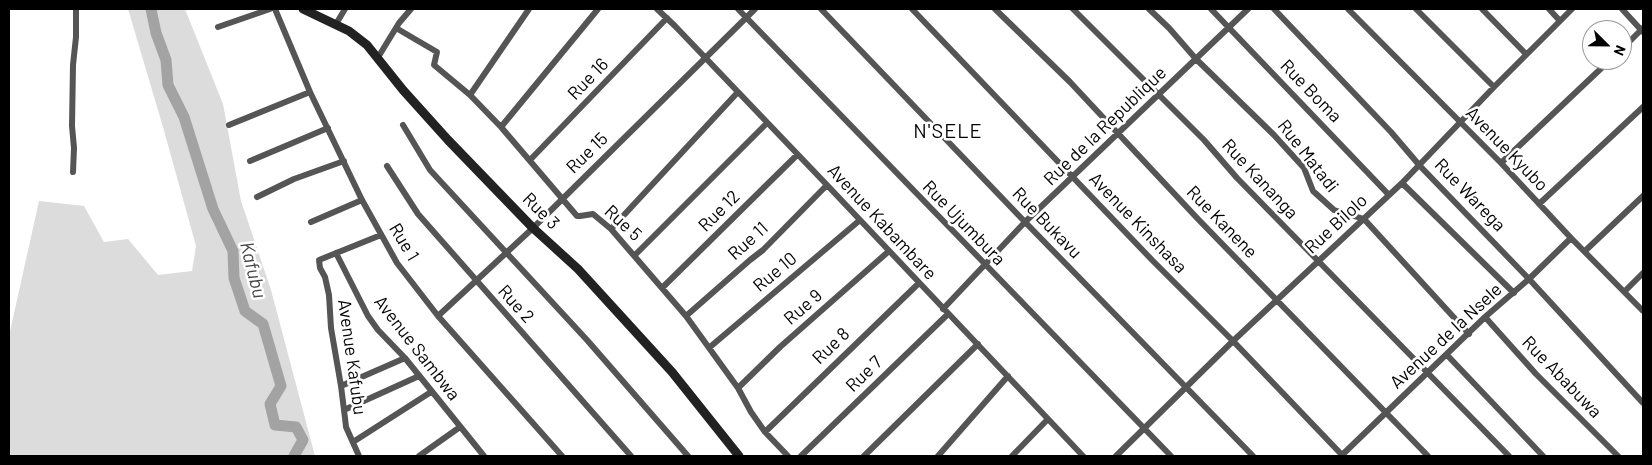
<!DOCTYPE html>
<html>
<head>
<meta charset="utf-8">
<style>
  body { margin:0 }
  #map { position:relative; width:1652px; height:465px; overflow:hidden; background:#fff; font-family:Barlow,sans-serif }
  canvas { display:block }
  .frame { position:absolute; inset:0; border:10px solid #000; pointer-events:none }
  .north { position:absolute; left:1582px; top:20px; width:50px; height:50px; box-sizing:border-box; background:#fff; border:1px solid #999; border-radius:50%; rotate:113deg; font-size:14px; font-weight:700; line-height:20px; text-align:center; color:#000 }
  .north::after { content:''; display:block; margin:auto; width:18px; height:22px; background:#000; clip-path:polygon(50% 0,100% 100%,50% 72%,0 100%) }
</style>
</head>
<body>
<div id="map">
<canvas width="1652" height="465"></canvas>
<div class="frame"></div>
<div class="north">N</div>
</div>
<script>
const context = document.querySelector('canvas').getContext('2d');
context.lineJoin = 'round';
function fill(path, color) { context.fillStyle = color; context.fill(path, 'evenodd'); }
const poly = rows => new Path2D(rows.map(r => 'M' + r).join(''));
function stroke(path, color, width, dash) { context.strokeStyle = color; context.lineWidth = width; context.lineCap = dash ? 'butt' : 'round'; context.setLineDash(dash || []); context.stroke(path); }
function label(font, color, halo, rows, align = 'center') {
  context.font = font + ' Barlow,sans-serif'; context.lineWidth = 5; context.setLineDash([]); context.textBaseline = 'middle'; context.strokeStyle = halo; context.fillStyle = color; for (const [text, x, y, turn = 0] of rows) {
    context.save(); context.translate(x, y); context.rotate((+turn || 0) * Math.PI / 180); context.textAlign = isNaN(turn) ? turn : align; if (halo) context.strokeText(text, 0, 0); context.fillText(text, 0, 0); context.restore();
  }
}
const green = poly([
  [128,9,185,9,223,104,241,201,271,290,315,456,9,456,9,336,39,201,84,206,104,242,128,239,158,275,192,271,196,246,163,127]
]);
const river = poly([
  [151,9,156,33,166,60,168,85,184,117,213,209,233,251,234,278,245,311,263,324,281,386,270,404,275,425,296,427,303,440,294,456]
]);
const street = poly([
  [275,9,310,92,362,200,397,263,438,316,562,456],
  [657,9,675,26,827,185,1083,456],
  [738,9,1171,456],
  [821,9,1025,222,1253,456],
  [912,9,1152,260,1233,341,1343,456],
  [995,9,1070,82,1197,218,1428,456],
  [1073,9,1204,140,1237,178,1509,456],
  [1149,9,1169,28,1196,59,1274,135,1304,168,1313,191,1334,210,1364,219,1469,334],
  [1211,9,1389,195],
  [1274,9,1391,132,1420,166,1529,279,1643,403],
  [1348,9,1501,163,1571,238,1643,311],
  [1416,9,1494,87],
  [1482,9,1526,54],
  [1549,9,1560,21],
  [1622,9,1643,32],
  [336,24,345,9],
  [218,27,270,9],
  [396,28,437,52,434,65,470,95,501,127,577,216,580,216,593,214,611,229,686,316,738,388,751,412,765,432,788,456],
  [1622,49,1643,28],
  [377,59,399,23,411,9],
  [470,95,529,9],
  [229,125,310,92],
  [403,125,430,170,587,340,688,456],
  [501,127,598,9],
  [530,160,667,18],
  [250,161,328,128],
  [1501,163,1610,60],
  [387,166,418,214,631,456],
  [73,172,74,148,72,126,73,65,76,37,76,9],
  [1402,183,1514,293],
  [257,197,294,179,344,161],
  [1539,204,1643,107],
  [311,222,362,200],
  [611,229,738,92],
  [1585,251,1643,196],
  [336,253,368,316,378,330,405,358,484,456],
  [635,255,767,123],
  [662,288,797,155],
  [1625,291,1643,273],
  [943,309,1025,222,1248,9],
  [438,316,533,228,755,9],
  [686,316,750,260,763,250,827,185],
  [1485,317,1536,374,1618,456],
  [710,347,860,220],
  [1447,355,1543,456],
  [341,386,405,358],
  [738,388,780,347,889,251],
  [344,410,419,376],
  [765,432,919,283],
  [353,442,431,392],
  [359,456,346,427,345,418,341,386,331,328,329,295,325,277,320,268,319,260,381,235],
  [419,456,460,427],
  [801,456,948,314],
  [864,456,978,344],
  [938,456,1008,376],
  [1012,456,1048,419],
  [1116,456,1233,341,1402,183,1494,87,1572,9],
  [1341,456,1485,317,1529,279,1571,238]
]);
const secondary = poly([
  [303,9,349,31,367,45,403,90,448,140,533,228,578,269,672,372,739,456]
]);
const streetNames = [
  ["Rue 16",588,79,-46],
  ["Rue Boma",1311,91,46],
  ["Rue de la Republique",1105,126,-44],
  ["Avenue Kyubo",1507,149,46],
  ["Rue 15",587,153,-44],
  ["Rue Matadi",1308,156,52],
  ["Rue Kananga",1260,179,47],
  ["Rue Warega",1470,195,46],
  ["Rue 3",541,211,45],
  ["Rue 12",719,211,-45],
  ["Avenue Kabambare",882,222,47],
  ["Rue Kanene",1222,222,46],
  ["Rue 5",623,223,43],
  ["Rue Ujumbura",964,223,46],
  ["Rue Bukavu",1047,223,46],
  ["Avenue Kinshasa",1138,223,46],
  ["Rue Bilolo",1336,224,-43],
  ["Rue 11",748,241,-42],
  ["Rue 1",404,242,59],
  ["Rue 10",775,272,-40],
  ["Rue 2",516,304,48],
  ["Rue 9",803,307,-41],
  ["Avenue de la Nsele",1446,336,-43],
  ["Rue 8",831,346,-44],
  ["Avenue Sambwa",417,348,52],
  ["Avenue Kafubu",352,357,82],
  ["Rue 7",864,374,-44],
  ["Rue Ababuwa",1562,377,46]
];
const waterNames = [
  ["Kafubu",253,270,76]
];
const quarterNames = [
  ["N'SELE",948,131]
];
fill(green, '#dcdcdc');
stroke(river, '#a3a3a3', 11);
stroke(street, '#555', 6);
stroke(secondary, '#222', 9);
label('18px', '#000', '#fff', streetNames);
label('italic 19px', '#444', '#fff', waterNames);
context.letterSpacing = '1px';
label('20px', '#000', '#fff', quarterNames);
context.letterSpacing = '0px';
</script>
</body>
</html>
